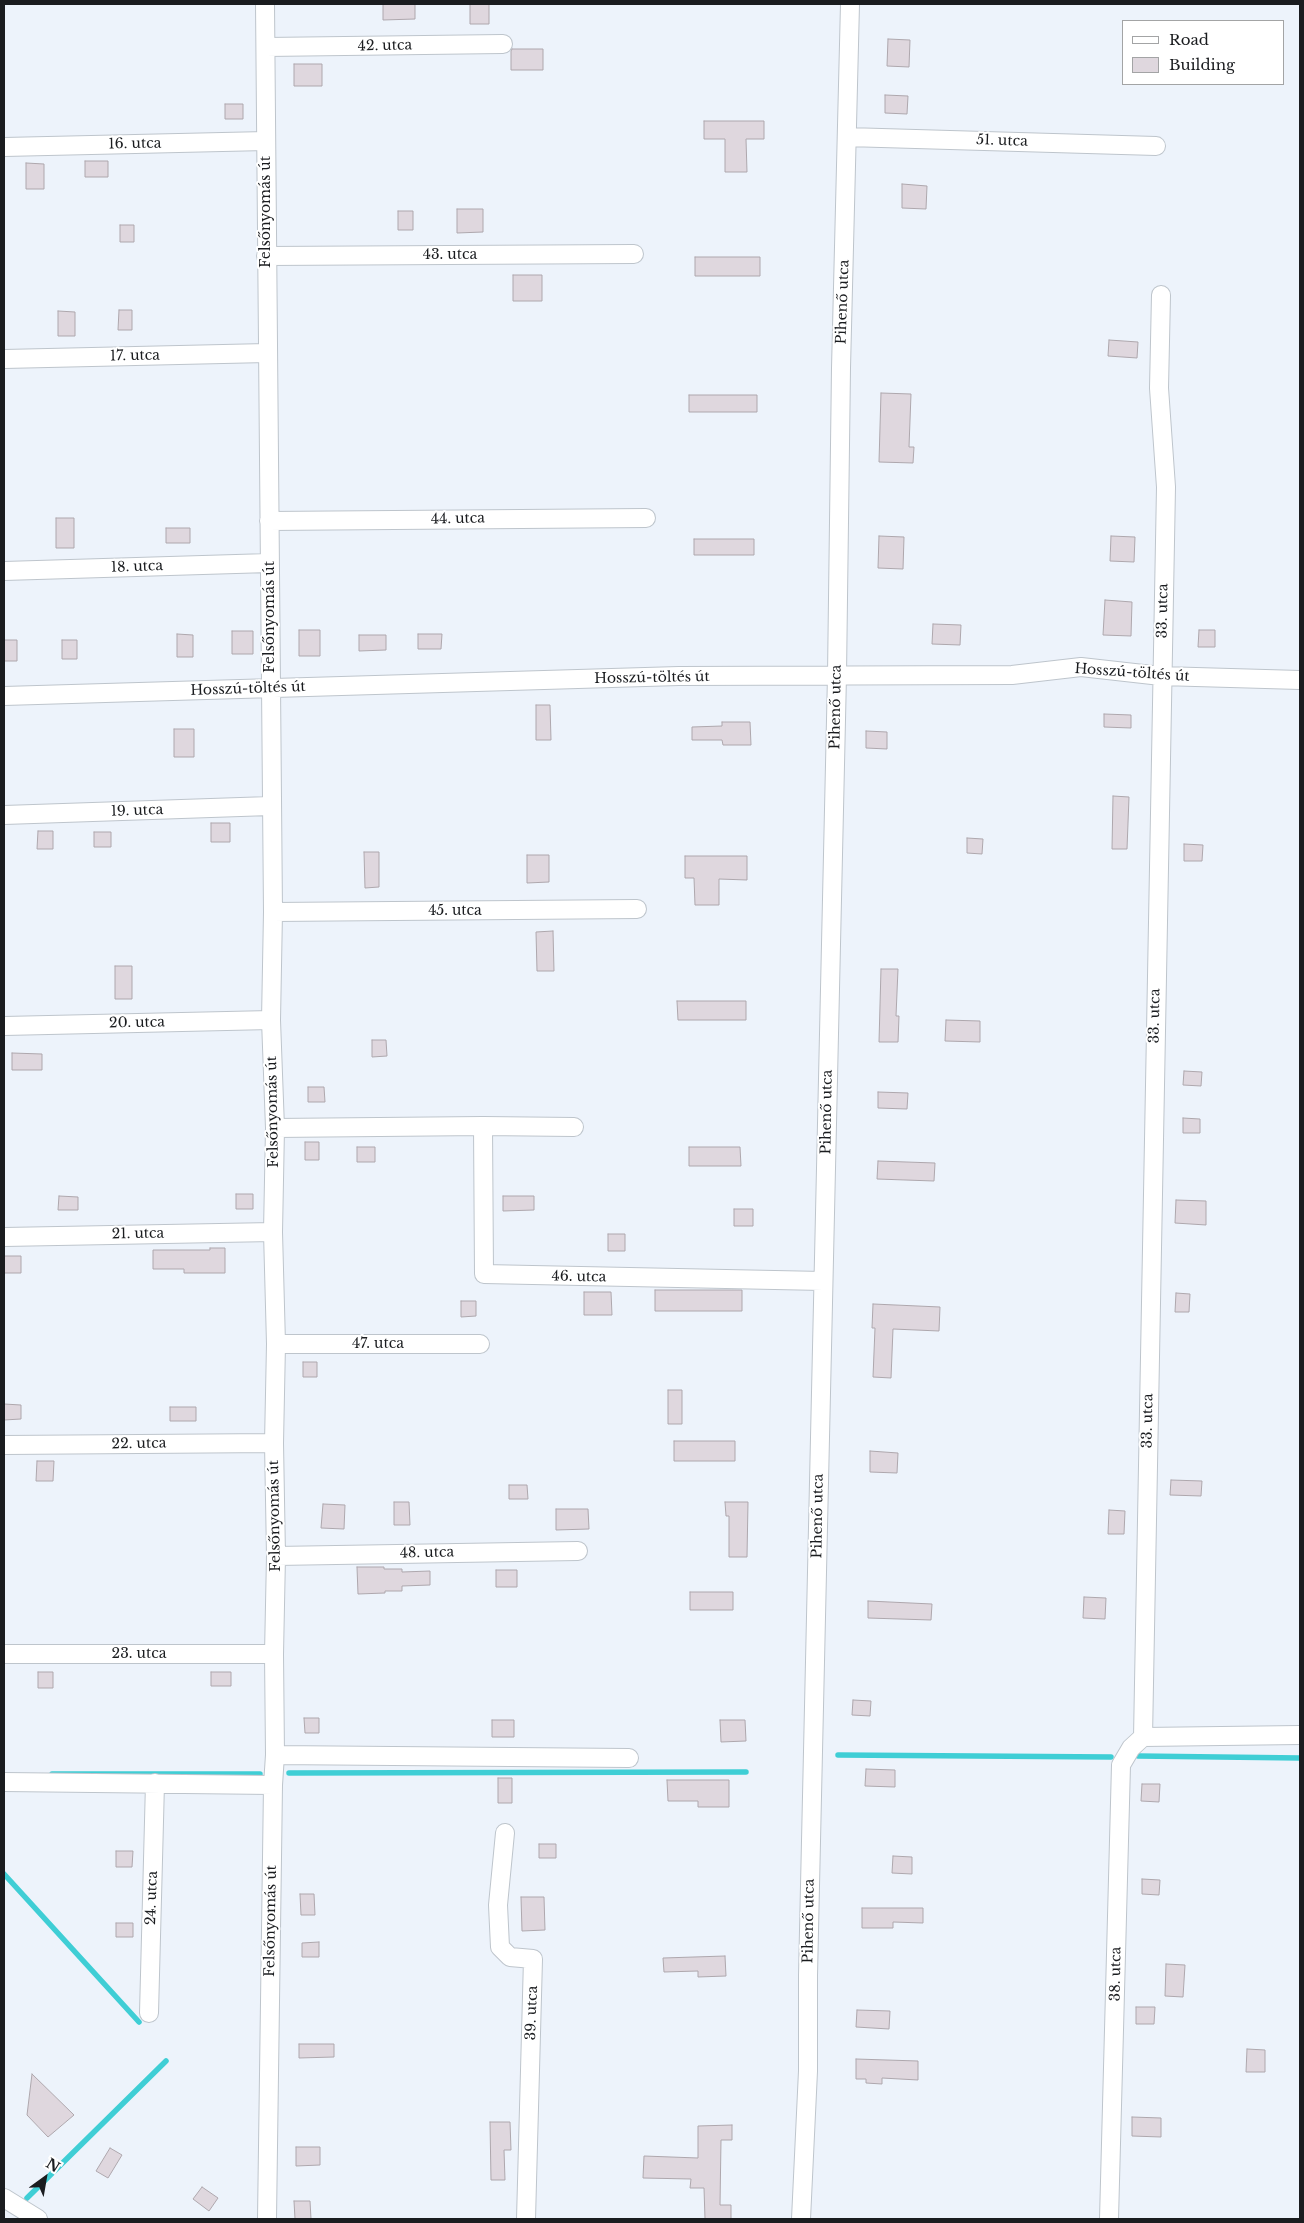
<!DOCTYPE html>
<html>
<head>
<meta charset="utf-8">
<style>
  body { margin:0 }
  #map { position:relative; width:1304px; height:2223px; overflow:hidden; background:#edf3fb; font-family:"Libre Baskerville",serif }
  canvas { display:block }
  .frame { position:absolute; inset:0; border:5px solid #1a1c1f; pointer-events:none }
  .legend { position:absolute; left:1122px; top:20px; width:162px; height:65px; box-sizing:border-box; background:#fff; border:1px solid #a3a4a5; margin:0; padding:6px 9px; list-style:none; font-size:15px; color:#1a1c1f }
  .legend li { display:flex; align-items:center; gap:10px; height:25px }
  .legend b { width:25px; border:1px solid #a3a4a5 }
  .north { position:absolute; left:20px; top:2153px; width:50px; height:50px; -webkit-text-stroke:4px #fff; paint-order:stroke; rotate:32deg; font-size:14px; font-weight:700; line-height:20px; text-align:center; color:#1a1c1f }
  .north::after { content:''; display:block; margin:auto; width:18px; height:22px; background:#1a1c1f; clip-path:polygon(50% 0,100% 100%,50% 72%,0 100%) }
</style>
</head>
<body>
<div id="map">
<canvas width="1304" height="2223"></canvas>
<div class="frame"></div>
<ul class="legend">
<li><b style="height:6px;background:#fff"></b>Road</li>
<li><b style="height:14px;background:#dfd7de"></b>Building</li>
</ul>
<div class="north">N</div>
</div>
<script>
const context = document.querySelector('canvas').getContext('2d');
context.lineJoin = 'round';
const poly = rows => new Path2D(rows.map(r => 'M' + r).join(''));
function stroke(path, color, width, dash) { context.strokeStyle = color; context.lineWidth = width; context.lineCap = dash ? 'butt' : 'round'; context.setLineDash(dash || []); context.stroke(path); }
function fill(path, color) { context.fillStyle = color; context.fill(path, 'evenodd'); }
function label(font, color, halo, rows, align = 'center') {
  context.font = font + ' "Libre Baskerville",serif'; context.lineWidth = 4; context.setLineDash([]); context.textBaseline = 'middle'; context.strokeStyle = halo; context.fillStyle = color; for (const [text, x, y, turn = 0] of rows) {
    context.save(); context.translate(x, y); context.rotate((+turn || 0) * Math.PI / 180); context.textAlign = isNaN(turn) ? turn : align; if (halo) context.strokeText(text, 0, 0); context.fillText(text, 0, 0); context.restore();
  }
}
const stream = poly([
  [838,1755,1111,1757],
  [1138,1756,1300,1758],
  [289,1773,746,1772],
  [52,1774,260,1774],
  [4,1874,139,2022],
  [27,2198,166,2061]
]);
const building = poly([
  [383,4,415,4,415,19,383,20,383,4],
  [470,4,489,4,489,24,470,24,470,4],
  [888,39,910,40,909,67,887,66,888,39],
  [512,49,543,49,543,70,511,70,511,51,512,49],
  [294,64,322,64,322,86,294,86,294,64],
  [885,95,908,96,907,114,885,113,885,95],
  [225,104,243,104,243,119,225,119,225,104],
  [704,121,764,121,764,139,746,139,747,172,725,172,725,139,704,139,704,121],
  [85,161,108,161,108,177,85,177,85,161],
  [26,163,44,164,44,189,26,189,26,163],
  [902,184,927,186,926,209,902,208,902,184],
  [457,209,483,209,483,232,457,233,457,209],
  [398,211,413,211,413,230,398,230,398,211],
  [120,225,134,225,134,242,120,242,120,225],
  [695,257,760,257,760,276,695,276,695,257],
  [513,275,542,275,542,301,513,301,513,275],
  [119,310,132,310,132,330,118,330,119,310],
  [58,311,75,312,75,336,58,336,58,311],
  [1109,340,1138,342,1137,358,1108,356,1109,340],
  [881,393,911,394,909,447,914,447,913,463,879,462,881,393],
  [689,395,757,395,757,412,689,412,689,395],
  [56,518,74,518,74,548,56,548,56,518],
  [166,528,190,528,190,543,166,543,166,528],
  [879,536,904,537,903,569,878,568,879,536],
  [1111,536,1135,537,1134,562,1110,561,1111,536],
  [694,539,754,539,754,555,694,555,694,539],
  [1105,600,1132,602,1131,636,1103,635,1105,600],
  [933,624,961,625,960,645,932,644,933,624],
  [299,630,320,630,320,656,299,656,299,630],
  [1199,630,1215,630,1215,647,1198,647,1199,630],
  [232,631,253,631,253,654,232,654,232,631],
  [177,634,193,635,193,657,177,657,177,634],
  [418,634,442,634,441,649,418,649,418,634],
  [359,635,386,635,386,650,359,651,359,635],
  [4,640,17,640,17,661,4,661,4,640],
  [62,640,77,640,77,659,62,659,62,640],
  [536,705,550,705,551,740,536,740,536,705],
  [1104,714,1131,715,1131,728,1104,727,1104,714],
  [722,722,750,722,751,745,723,745,722,740,692,740,692,727,722,726,722,722],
  [174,729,194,729,194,757,174,757,174,729],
  [866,731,887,732,887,749,866,748,866,731],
  [1113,796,1129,797,1127,849,1112,849,1113,796],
  [211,823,230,823,230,842,211,842,211,823],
  [38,831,53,831,53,849,37,849,38,831],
  [94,832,111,832,111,847,94,847,94,832],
  [967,838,983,839,982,854,967,853,967,838],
  [1184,844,1203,845,1202,861,1184,861,1184,844],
  [364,852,379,852,379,887,365,888,364,852],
  [527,855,549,855,549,882,527,883,527,855],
  [685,856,747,856,747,880,719,879,719,905,695,905,694,878,685,878,685,856],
  [553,931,554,971,537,971,536,932,553,931],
  [115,966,132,966,132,999,115,999,115,966],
  [881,969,898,969,896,1016,899,1016,898,1042,879,1042,881,969],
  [677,1001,746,1001,746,1020,678,1020,677,1001],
  [946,1020,980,1021,980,1042,945,1041,946,1020],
  [372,1040,386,1040,387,1056,372,1057,372,1040],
  [12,1053,42,1054,42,1070,12,1070,12,1053],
  [1184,1071,1202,1072,1201,1086,1183,1085,1184,1071],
  [308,1087,324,1087,325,1102,308,1102,308,1087],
  [878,1092,908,1093,907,1109,878,1108,878,1092],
  [1183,1118,1200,1119,1200,1133,1183,1133,1183,1118],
  [305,1142,319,1142,319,1160,305,1160,305,1142],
  [357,1147,375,1147,375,1162,357,1162,357,1147],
  [689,1147,740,1147,741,1166,689,1166,689,1147],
  [878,1161,935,1163,934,1181,877,1179,878,1161],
  [236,1194,253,1194,253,1209,236,1209,236,1194],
  [59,1196,78,1197,78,1210,58,1210,59,1196],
  [503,1196,534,1196,534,1210,503,1211,503,1196],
  [1176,1200,1206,1201,1206,1225,1175,1223,1176,1200],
  [734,1209,753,1209,753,1226,734,1226,734,1209],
  [608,1234,625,1234,625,1251,608,1251,608,1234],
  [210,1248,225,1248,225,1273,184,1273,184,1269,153,1269,153,1250,210,1250,210,1248],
  [4,1256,21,1256,21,1273,4,1273,4,1256],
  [655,1290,742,1290,742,1311,655,1311,655,1290],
  [584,1292,611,1292,612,1315,584,1315,584,1292],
  [1176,1293,1190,1294,1189,1312,1175,1312,1176,1293],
  [461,1301,476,1301,476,1316,461,1317,461,1301],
  [873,1304,940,1307,939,1331,893,1329,891,1378,873,1377,875,1328,872,1328,873,1304],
  [303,1362,317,1362,317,1377,303,1377,303,1362],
  [668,1390,682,1390,682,1424,668,1424,668,1390],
  [4,1404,21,1405,21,1419,4,1420,4,1404],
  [170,1407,196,1407,196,1421,170,1421,170,1407],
  [674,1441,735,1441,735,1461,674,1461,674,1441],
  [870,1451,898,1453,897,1473,870,1472,870,1451],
  [37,1461,54,1461,53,1481,36,1481,37,1461],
  [1171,1480,1202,1481,1201,1496,1170,1495,1171,1480],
  [509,1485,527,1485,528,1499,509,1499,509,1485],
  [394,1502,409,1502,410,1525,394,1525,394,1502],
  [725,1502,748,1502,747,1557,729,1557,729,1516,726,1516,725,1502],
  [323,1504,345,1505,344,1529,321,1528,323,1504],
  [556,1509,588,1509,589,1529,556,1530,556,1509],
  [1109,1510,1125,1511,1124,1534,1108,1534,1109,1510],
  [357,1567,384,1567,384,1569,402,1569,402,1572,430,1571,430,1585,402,1586,402,1591,385,1591,385,1593,358,1594,357,1567],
  [496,1570,517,1570,517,1587,496,1587,496,1570],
  [690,1592,733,1592,733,1610,690,1610,690,1592],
  [1084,1597,1106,1598,1105,1619,1083,1618,1084,1597],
  [868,1601,932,1604,931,1620,868,1618,868,1601],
  [38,1672,53,1672,53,1688,38,1688,38,1672],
  [211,1672,231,1672,231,1686,211,1686,211,1672],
  [853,1700,871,1701,870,1716,852,1715,853,1700],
  [304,1718,319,1718,319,1733,305,1733,304,1718],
  [492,1720,514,1720,514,1737,492,1737,492,1720],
  [720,1720,745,1720,746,1741,721,1742,720,1720],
  [866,1769,895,1770,895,1787,865,1786,866,1769],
  [498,1778,512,1778,512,1803,498,1803,498,1778],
  [667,1780,729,1780,729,1807,698,1807,698,1801,668,1801,667,1780],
  [1142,1784,1160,1784,1159,1802,1141,1801,1142,1784],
  [539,1844,556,1844,556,1858,539,1858,539,1844],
  [116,1851,133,1851,132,1867,116,1867,116,1851],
  [893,1856,912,1857,912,1874,892,1873,893,1856],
  [1142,1879,1160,1880,1159,1895,1142,1894,1142,1879],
  [300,1894,314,1894,315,1915,301,1915,300,1894],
  [521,1897,544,1897,545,1930,522,1931,521,1897],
  [862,1908,923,1908,923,1923,893,1922,893,1928,862,1928,862,1908],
  [116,1923,133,1923,133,1937,116,1937,116,1923],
  [319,1942,319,1957,302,1957,302,1943,319,1942],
  [725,1956,726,1976,698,1977,698,1971,664,1972,663,1958,725,1956],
  [1166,1964,1185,1965,1183,1997,1165,1996,1166,1964],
  [1136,2007,1155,2007,1154,2024,1136,2024,1136,2007],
  [857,2010,890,2011,889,2029,856,2027,857,2010],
  [299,2044,334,2044,334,2057,299,2058,299,2044],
  [1247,2049,1265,2050,1265,2072,1246,2072,1247,2049],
  [856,2059,918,2061,918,2080,882,2078,882,2084,866,2083,866,2079,856,2079,856,2059],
  [32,2074,74,2115,48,2137,27,2115,32,2074],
  [1132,2117,1161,2118,1161,2137,1132,2136,1132,2117],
  [490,2122,510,2122,511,2150,504,2150,505,2180,491,2180,490,2122],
  [732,2125,732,2140,721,2140,720,2205,731,2205,731,2219,705,2219,704,2188,690,2188,691,2179,643,2178,644,2156,698,2158,698,2126,732,2125],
  [296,2147,320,2147,320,2165,296,2166,296,2147],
  [110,2148,122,2155,108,2178,96,2171,110,2148],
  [202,2187,218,2198,209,2211,193,2199,202,2187],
  [294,2201,310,2201,311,2219,295,2219,294,2201]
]);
const minor = poly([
  [265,4,273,912,271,1020,275,1128,273,1232,276,1344,274,1443,276,1556,274,1654,275,1755,273,1785,267,2219],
  [266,47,503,44],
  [847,137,1156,146],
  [4,147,266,141],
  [266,256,634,254],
  [4,359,267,353],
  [269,521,646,518],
  [4,571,269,563],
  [4,696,679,676,1012,675,1081,667,1161,676,1300,680],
  [4,815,270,806],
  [273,912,637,909],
  [4,1026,271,1020],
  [483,1126,574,1127],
  [275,1128,483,1126,484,1274,823,1281],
  [4,1237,273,1232],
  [276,1344,480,1344],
  [4,1445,274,1443],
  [276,1556,578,1551],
  [4,1654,274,1654],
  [1143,1737,1166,487,1159,388,1161,295],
  [1143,1737,1300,1735],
  [275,1755,629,1758],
  [4,1782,273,1785],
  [505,1833,498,1905,500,1947,510,1957,533,1959,526,2219],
  [149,2013,155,1783],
  [4,2198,38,2219],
  [801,2219,808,2071,808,1975,837,675,841,368,850,4],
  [1109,2219,1121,1765,1131,1748,1143,1737]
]);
const streetNames = [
  ["42. utca",385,46,-1],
  ["51. utca",1002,141,2],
  ["16. utca",135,144,-1],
  ["Felsőnyomás út",266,212,-90],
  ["43. utca",450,255],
  ["Pihenő utca",843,302,-88],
  ["17. utca",135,356,-1],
  ["44. utca",458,519,-1],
  ["18. utca",137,567,-2],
  ["33. utca",1163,611,-89],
  ["Felsőnyomás út",270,617,-90],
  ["Hosszú-töltés út",1132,673,4],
  ["Hosszú-töltés út",652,678,-1],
  ["Hosszú-töltés út",248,689,-2],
  ["Pihenő utca",836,707,-89],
  ["19. utca",137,811,-2],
  ["45. utca",455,911],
  ["33. utca",1155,1016,-89],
  ["20. utca",137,1023,-1],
  ["Felsőnyomás út",273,1112,-91],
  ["Pihenő utca",827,1112,-89],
  ["21. utca",138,1234,-1],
  ["46. utca",579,1277,1],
  ["47. utca",378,1344],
  ["33. utca",1148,1421,-89],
  ["22. utca",139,1444,-1],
  ["Felsőnyomás út",275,1516,-91],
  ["Pihenő utca",818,1516,-89],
  ["48. utca",427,1553,-1],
  ["23. utca",139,1654],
  ["24. utca",152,1898,-88],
  ["Felsőnyomás út",271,1921,-89],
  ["Pihenő utca",809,1921,-89],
  ["38. utca",1116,1974,-89],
  ["39. utca",532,2013,-88]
];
stroke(stream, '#3fced5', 5.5);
fill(building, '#dfd7de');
stroke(building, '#aea7ad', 1);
stroke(minor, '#bec5cc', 20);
stroke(minor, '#fff', 18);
label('14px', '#1a1c1f', '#fff', streetNames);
</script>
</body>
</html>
